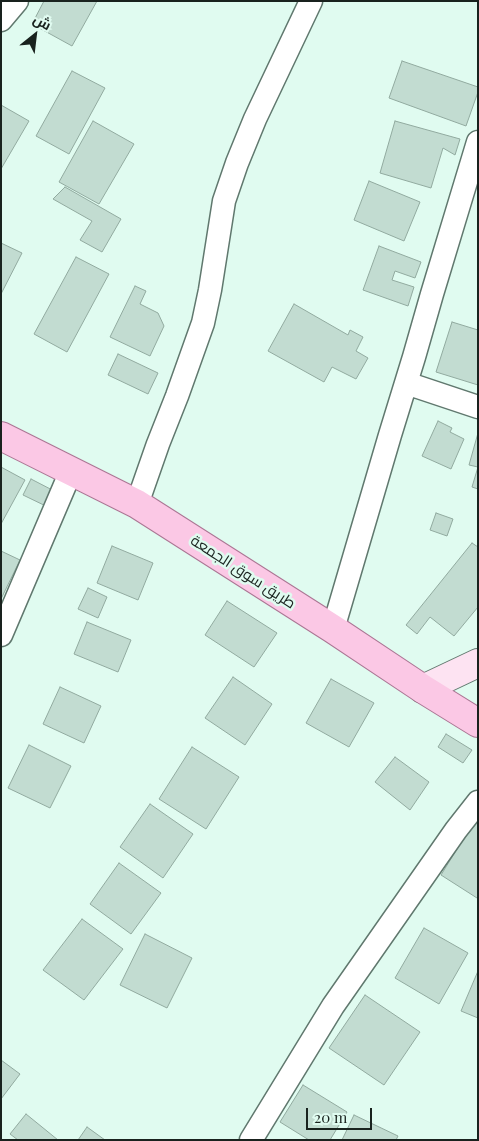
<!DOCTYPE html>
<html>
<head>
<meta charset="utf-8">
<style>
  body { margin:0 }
  #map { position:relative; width:479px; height:1141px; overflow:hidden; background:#e0fbf0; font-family:"Playfair Display",Cairo,serif }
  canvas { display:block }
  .frame { position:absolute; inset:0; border:2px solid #19221e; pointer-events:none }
  .north { position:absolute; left:10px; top:10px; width:50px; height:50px; -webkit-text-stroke:4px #e0fbf0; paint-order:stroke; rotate:29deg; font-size:14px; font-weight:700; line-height:20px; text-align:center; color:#19221e }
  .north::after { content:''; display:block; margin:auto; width:18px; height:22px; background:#19221e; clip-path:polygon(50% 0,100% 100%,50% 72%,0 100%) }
  .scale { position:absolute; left:306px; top:1108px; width:66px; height:22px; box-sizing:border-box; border:2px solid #19221e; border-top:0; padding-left:6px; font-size:15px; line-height:18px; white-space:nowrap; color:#19221e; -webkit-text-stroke:4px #e0fbf0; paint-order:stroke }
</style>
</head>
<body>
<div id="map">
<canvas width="479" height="1141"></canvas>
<div class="frame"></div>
<div class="north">ش</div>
<div class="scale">20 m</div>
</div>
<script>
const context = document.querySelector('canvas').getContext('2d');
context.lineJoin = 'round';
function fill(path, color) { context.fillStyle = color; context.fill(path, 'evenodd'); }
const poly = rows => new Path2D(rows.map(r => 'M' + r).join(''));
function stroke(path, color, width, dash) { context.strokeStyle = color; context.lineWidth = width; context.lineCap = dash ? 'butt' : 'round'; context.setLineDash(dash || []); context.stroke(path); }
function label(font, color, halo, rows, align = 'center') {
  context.font = font + ' "Playfair Display",Cairo,serif'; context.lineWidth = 5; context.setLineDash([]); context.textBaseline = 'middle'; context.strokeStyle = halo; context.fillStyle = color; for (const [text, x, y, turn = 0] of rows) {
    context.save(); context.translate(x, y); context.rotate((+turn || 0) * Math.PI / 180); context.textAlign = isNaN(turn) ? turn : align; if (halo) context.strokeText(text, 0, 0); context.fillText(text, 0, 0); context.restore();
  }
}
const building = poly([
  [44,1,97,1,72,46,32,24,44,1],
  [402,61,478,87,478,92,466,126,389,98,402,61],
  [72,71,105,88,69,154,36,136,72,71],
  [1,105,29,121,1,169,1,105],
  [93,121,134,144,99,204,59,182,93,121],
  [395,121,460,139,455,155,443,148,431,188,380,173,395,121],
  [369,181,420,202,404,241,354,220,369,181],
  [65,187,121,219,102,252,80,240,92,221,53,199,65,187],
  [1,243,22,253,1,294,1,243],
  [379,246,421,262,415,278,395,271,392,280,414,287,408,306,363,290,379,246],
  [76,257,109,274,67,352,34,334,76,257],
  [135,286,146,291,140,304,158,313,164,326,150,356,110,337,135,286],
  [294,304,348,335,350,330,363,337,356,351,368,358,356,379,332,367,324,382,268,351,294,304],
  [452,322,478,330,478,385,436,372,452,322],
  [118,354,158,373,148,394,108,375,118,354],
  [438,421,452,428,450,432,464,439,451,469,422,456,438,421],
  [478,433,478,489,472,487,478,467,469,465,478,433],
  [1,467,25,480,1,524,1,467],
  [31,479,60,494,52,509,23,495,31,479],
  [436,513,453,519,447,536,430,530,436,513],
  [472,543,478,547,478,607,454,636,430,617,417,634,406,625,472,543],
  [112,546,153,563,138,600,97,583,112,546],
  [1,551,20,560,1,599,1,551],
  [88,588,107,597,98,618,78,609,88,588],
  [227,601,277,633,254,667,205,635,227,601],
  [87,622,131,640,118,672,74,654,87,622],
  [233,677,272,704,245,745,205,718,233,677],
  [331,679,374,703,349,747,306,723,331,679],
  [60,687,101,706,84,743,43,724,60,687],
  [446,734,472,750,463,763,438,747,446,734],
  [29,745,71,766,50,808,8,788,29,745],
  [192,747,239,777,206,829,159,799,192,747],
  [395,757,429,782,410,810,375,782,395,757],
  [150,804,193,834,163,878,120,847,150,804],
  [478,815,478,897,477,898,441,875,478,815],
  [119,863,161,893,131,934,90,904,119,863],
  [82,919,123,949,84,1000,43,970,82,919],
  [424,928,468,953,439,1004,395,978,424,928],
  [145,934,192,958,167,1008,120,985,145,934],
  [478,971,478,1018,461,1011,478,971],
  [365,995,420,1032,384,1085,329,1048,365,995],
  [1,1060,20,1074,1,1099,1,1060],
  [303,1085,347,1112,330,1140,309,1140,280,1122,303,1085],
  [26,1114,58,1140,18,1140,10,1134,26,1114],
  [354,1115,398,1136,396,1140,342,1140,354,1115],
  [87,1127,105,1140,78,1140,87,1127]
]);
const street = poly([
  [1,20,17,1],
  [406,383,478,407],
  [137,504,158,444,177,396,203,323,210,290,224,201,237,163,255,119,311,1],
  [333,629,390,435,414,357,432,294,478,142],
  [1,635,71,471],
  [251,1140,333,1006,456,830,478,802]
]);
const secondary = poly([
  [423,689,478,663]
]);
const primary = poly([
  [1,436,137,504,333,629,423,689,478,723]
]);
const streetNames = [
  ["طريق سوق الجمعة",243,572,33]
];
fill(building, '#c2dcd1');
stroke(building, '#91aa9f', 1);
stroke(street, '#60786e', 25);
stroke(secondary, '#60786e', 30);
stroke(primary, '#ab7694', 30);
stroke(street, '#fff', 22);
stroke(secondary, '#fde3f2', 28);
stroke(primary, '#fbc8e5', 28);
label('15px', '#19221e', '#e0fbf0', streetNames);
</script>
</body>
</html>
